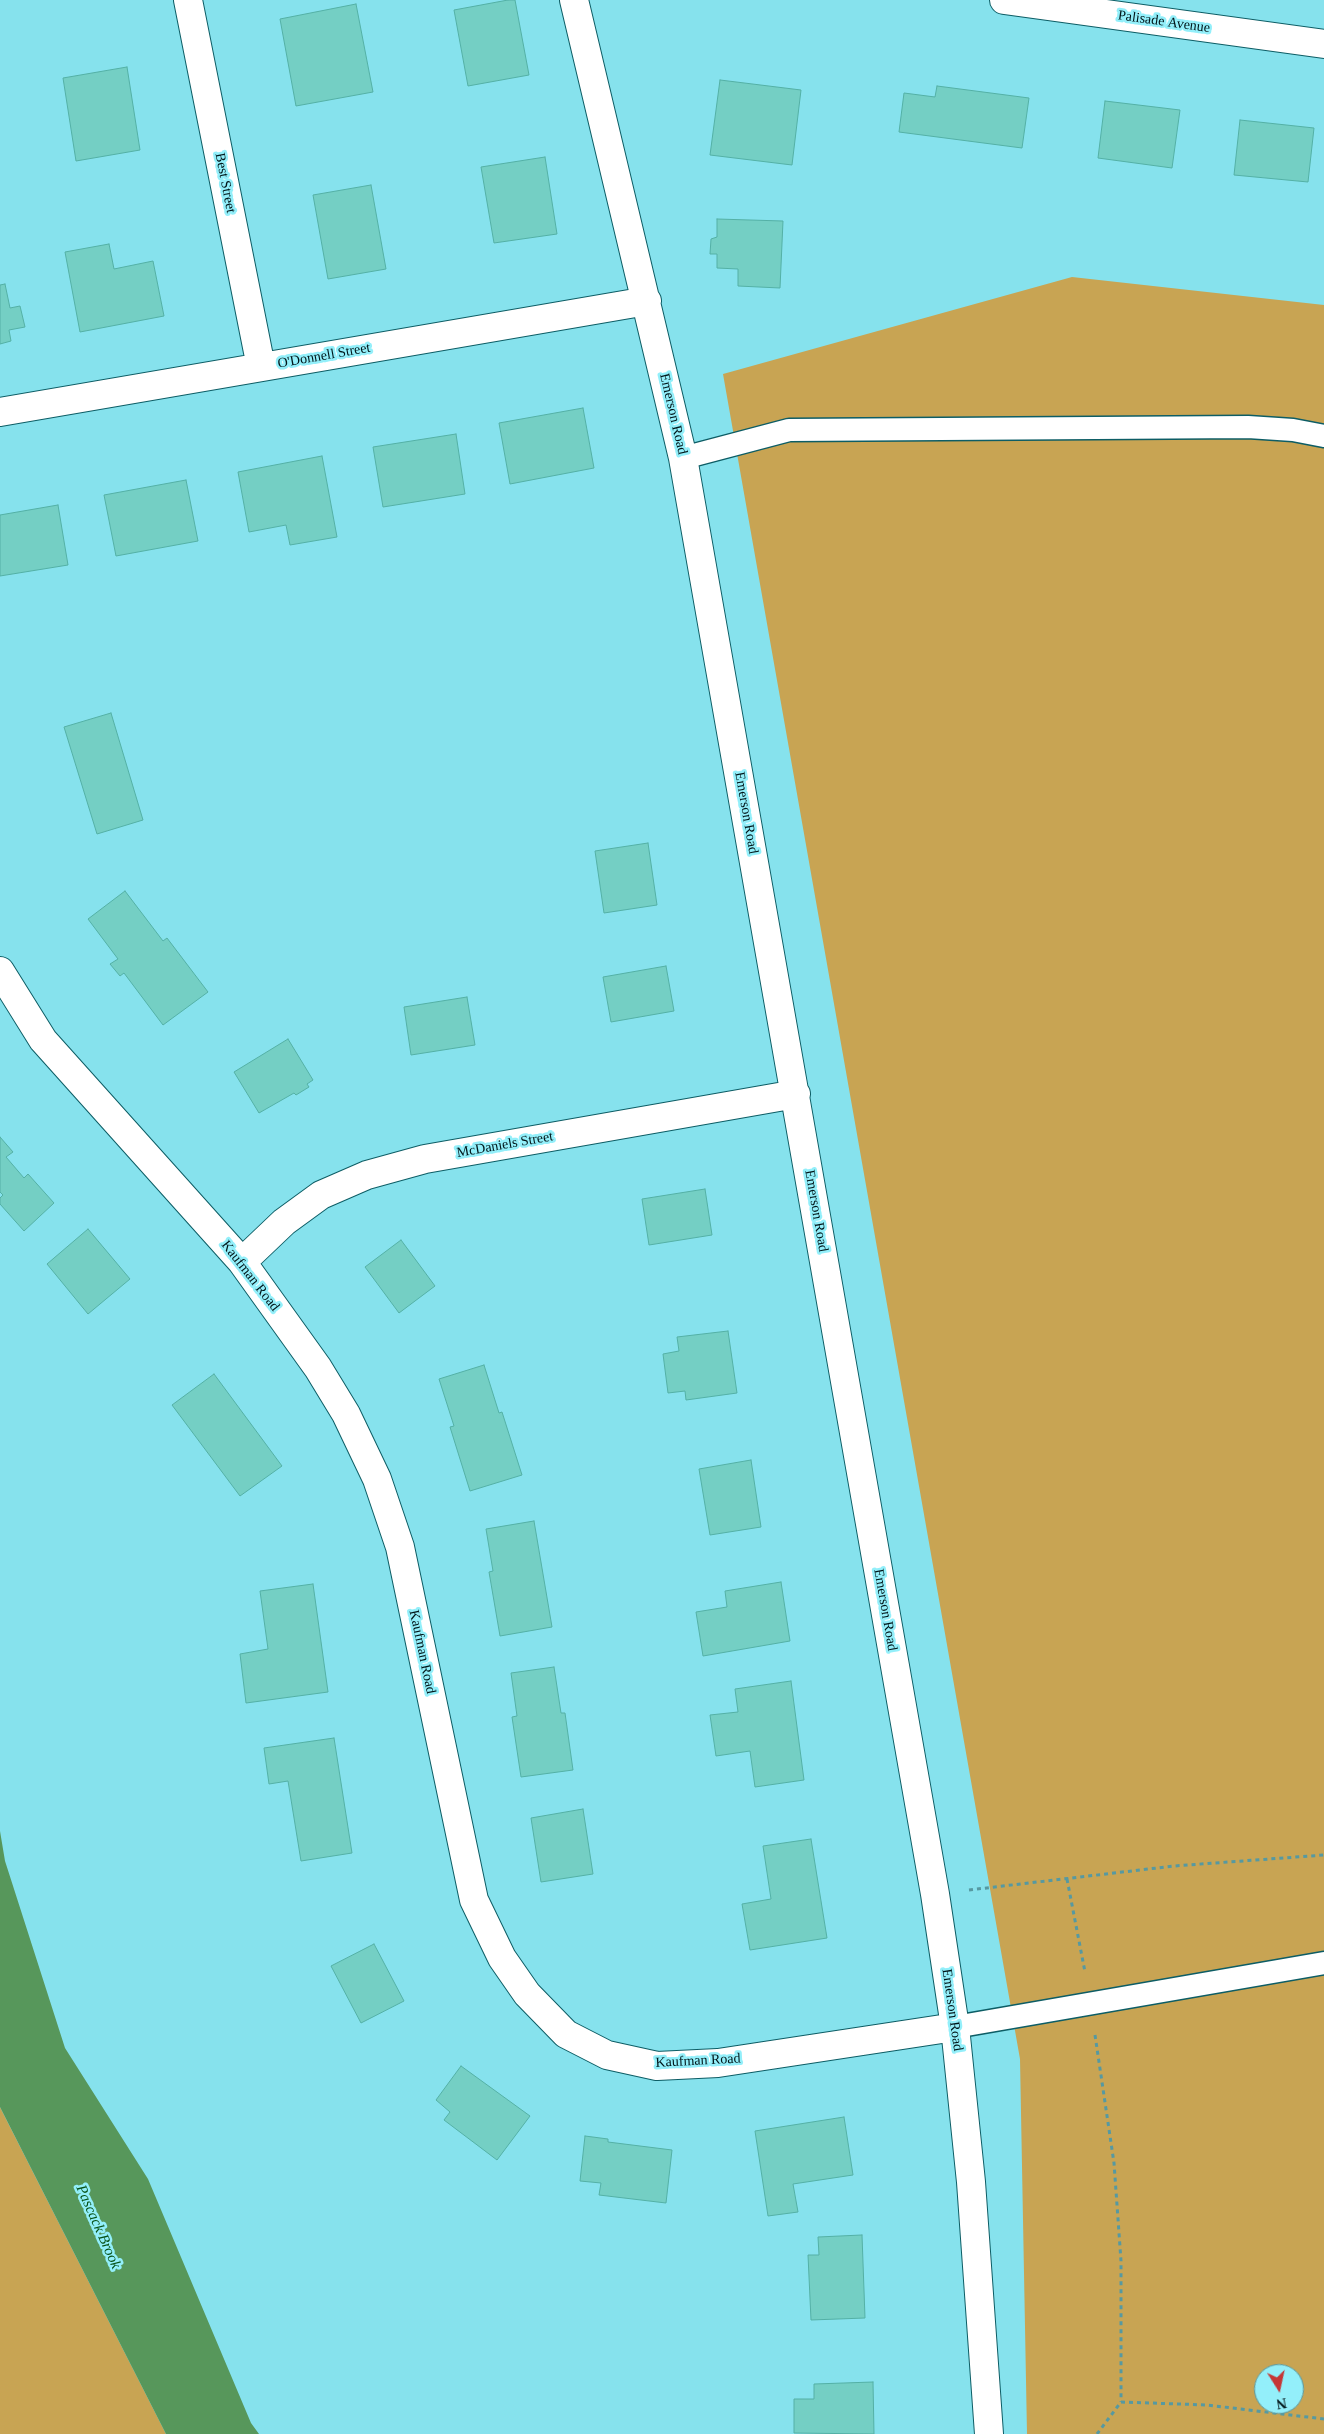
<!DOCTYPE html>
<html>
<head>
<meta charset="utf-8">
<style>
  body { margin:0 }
  #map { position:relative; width:1324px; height:2434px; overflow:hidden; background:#86e2ed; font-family:Georgia,serif }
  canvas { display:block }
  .north { position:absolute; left:1254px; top:2364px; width:50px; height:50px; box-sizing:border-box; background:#93effa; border:1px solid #5898a0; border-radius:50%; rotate:170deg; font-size:14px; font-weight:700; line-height:20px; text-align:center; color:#001518 }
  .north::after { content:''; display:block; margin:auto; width:18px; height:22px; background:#c53636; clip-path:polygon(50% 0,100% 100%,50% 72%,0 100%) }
</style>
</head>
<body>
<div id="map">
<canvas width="1324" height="2434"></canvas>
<div class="north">N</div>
</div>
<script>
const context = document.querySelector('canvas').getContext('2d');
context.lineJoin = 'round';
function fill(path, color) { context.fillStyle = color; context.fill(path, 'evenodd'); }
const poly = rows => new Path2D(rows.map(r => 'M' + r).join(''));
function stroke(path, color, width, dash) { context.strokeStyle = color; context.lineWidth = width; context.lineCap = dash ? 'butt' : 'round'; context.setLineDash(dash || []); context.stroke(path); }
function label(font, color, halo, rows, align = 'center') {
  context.font = font + ' Georgia,serif'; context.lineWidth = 5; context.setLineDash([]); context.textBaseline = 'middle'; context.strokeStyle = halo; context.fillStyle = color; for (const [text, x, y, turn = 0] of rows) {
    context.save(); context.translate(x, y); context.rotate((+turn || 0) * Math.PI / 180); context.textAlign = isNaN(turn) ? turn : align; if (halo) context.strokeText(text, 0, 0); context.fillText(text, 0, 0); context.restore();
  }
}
const green = poly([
  [1072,277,1324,305,1324,2434,1027,2434,1020,2059,723,374],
  [1264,2374,1294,2374,1294,2404,1264,2404],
  [0,2107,6,2119,166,2434,0,2434]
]);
const water = poly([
  [0,1831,5,1861,65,2048,148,2179,251,2423,259,2434,166,2434,0,2107]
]);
const building = poly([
  [508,0,515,0,529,75,468,86,454,10,508,0],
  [356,4,373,92,296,106,280,19,356,4],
  [127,67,140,150,76,161,63,78,127,67],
  [720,80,801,90,792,165,710,155,720,80],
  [937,86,1029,98,1022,148,899,132,904,93,935,97,937,86],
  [1105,101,1180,110,1172,168,1098,158,1105,101],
  [1240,120,1314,128,1308,182,1234,175,1240,120],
  [545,157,557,234,494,243,481,167,545,157],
  [371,185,386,269,328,279,313,195,371,185],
  [717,219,783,221,780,288,738,286,738,269,717,268,717,254,710,254,711,239,717,237,717,219],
  [109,244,114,269,153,261,164,316,80,332,65,252,109,244],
  [5,284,10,308,20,306,25,327,9,330,11,341,0,344,0,285,5,284],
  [583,408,594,468,510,484,499,423,583,408],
  [456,434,465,494,383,507,373,447,456,434],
  [322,456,337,537,290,545,286,525,249,532,238,472,322,456],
  [186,480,198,541,116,556,104,495,186,480],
  [58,505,68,565,0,576,0,515,58,505],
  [111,713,143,820,97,834,64,727,111,713],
  [648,843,657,905,604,913,595,851,648,843],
  [125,891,163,941,167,938,208,992,163,1025,124,973,120,976,110,964,118,959,88,919,125,891],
  [666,966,674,1011,611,1022,603,977,666,966],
  [467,997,475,1045,411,1055,404,1007,467,997],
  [288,1039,313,1080,307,1084,309,1087,296,1095,294,1093,259,1113,234,1072,288,1039],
  [0,1137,13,1152,6,1157,24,1178,28,1174,54,1203,24,1231,0,1204,0,1198,3,1195,0,1192,0,1137],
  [705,1189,712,1235,649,1245,642,1199,705,1189],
  [88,1229,130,1279,88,1314,47,1264,88,1229],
  [401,1240,435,1286,399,1313,365,1267,401,1240],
  [728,1331,737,1393,686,1400,685,1391,668,1393,663,1354,679,1351,677,1337,728,1331],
  [484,1365,499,1413,502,1412,522,1475,470,1491,450,1427,454,1426,439,1379,484,1365],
  [214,1374,282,1466,240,1496,172,1405,214,1374],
  [751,1460,761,1527,710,1535,699,1469,751,1460],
  [534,1521,552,1627,500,1636,489,1572,493,1571,486,1529,534,1521],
  [781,1582,790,1641,703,1656,696,1612,727,1607,725,1591,781,1582],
  [313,1584,328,1692,246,1703,240,1654,268,1649,260,1591,313,1584],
  [554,1667,561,1713,565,1713,573,1770,521,1777,512,1717,517,1716,511,1673,554,1667],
  [791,1681,804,1780,755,1787,750,1751,716,1756,710,1715,738,1712,735,1689,791,1681],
  [334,1738,352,1853,301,1861,288,1781,269,1784,264,1748,334,1738],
  [583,1809,593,1874,541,1882,531,1818,583,1809],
  [811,1839,827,1938,750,1950,742,1904,771,1899,763,1846,811,1839],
  [374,1944,404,2001,361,2023,331,1966,374,1944],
  [461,2066,530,2116,497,2160,444,2120,450,2112,436,2100,461,2066],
  [844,2117,853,2175,793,2184,798,2212,768,2216,755,2131,844,2117],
  [585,2136,608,2139,608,2142,672,2150,666,2203,599,2195,601,2183,580,2181,585,2136],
  [862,2235,865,2318,811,2320,808,2255,819,2255,818,2237,862,2235],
  [873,2382,874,2434,794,2433,794,2399,814,2399,814,2384,873,2382]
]);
const path = poly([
  [1067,1879,1085,1972],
  [969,1890,1174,1866,1324,1855],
  [1095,2035,1114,2163,1121,2261,1121,2402],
  [1097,2434,1121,2402,1207,2405,1324,2419]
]);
const lane = poly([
  [683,458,789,430,1248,427,1293,430,1324,436],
  [955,2027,1324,1963]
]);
const street = poly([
  [188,0,261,367],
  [574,0,683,458,935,1894,955,2027,971,2182,989,2434],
  [1004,0,1324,44],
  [0,412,647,301],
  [0,971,43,1040,242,1262,318,1368,346,1414,377,1479,400,1547,474,1900,502,1958,527,1994,566,2034,607,2055,657,2066,718,2063,955,2027],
  [242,1262,284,1222,321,1195,367,1175,425,1159,796,1094]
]);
const streetNames = [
  ["Palisade Avenue",1164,22,8],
  ["Best Street",225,183,79],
  ["O'Donnell Street",324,356,-10],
  ["Emerson Road",673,414,77],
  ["Emerson Road",746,813,80],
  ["McDaniels Street",505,1145,-10],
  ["Emerson Road",816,1211,80],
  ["Kaufman Road",250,1276,52],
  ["Emerson Road",885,1610,80],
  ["Kaufman Road",422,1652,78],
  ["Emerson Road",952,2010,82],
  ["Kaufman Road",698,2061,-3]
];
const waterNames = [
  ["Pascack Brook",98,2227,66]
];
fill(green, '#c8a453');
fill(water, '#57975b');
fill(building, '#74cfc4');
stroke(building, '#54b0a5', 1);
stroke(lane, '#0d5d65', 25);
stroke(street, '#0d5d65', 30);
stroke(path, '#5699a1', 3, [4, 4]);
stroke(lane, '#fff', 22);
stroke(street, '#fff', 28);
label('14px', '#001518', '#93effa', streetNames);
label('italic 15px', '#085217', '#93effa', waterNames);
</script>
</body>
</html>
